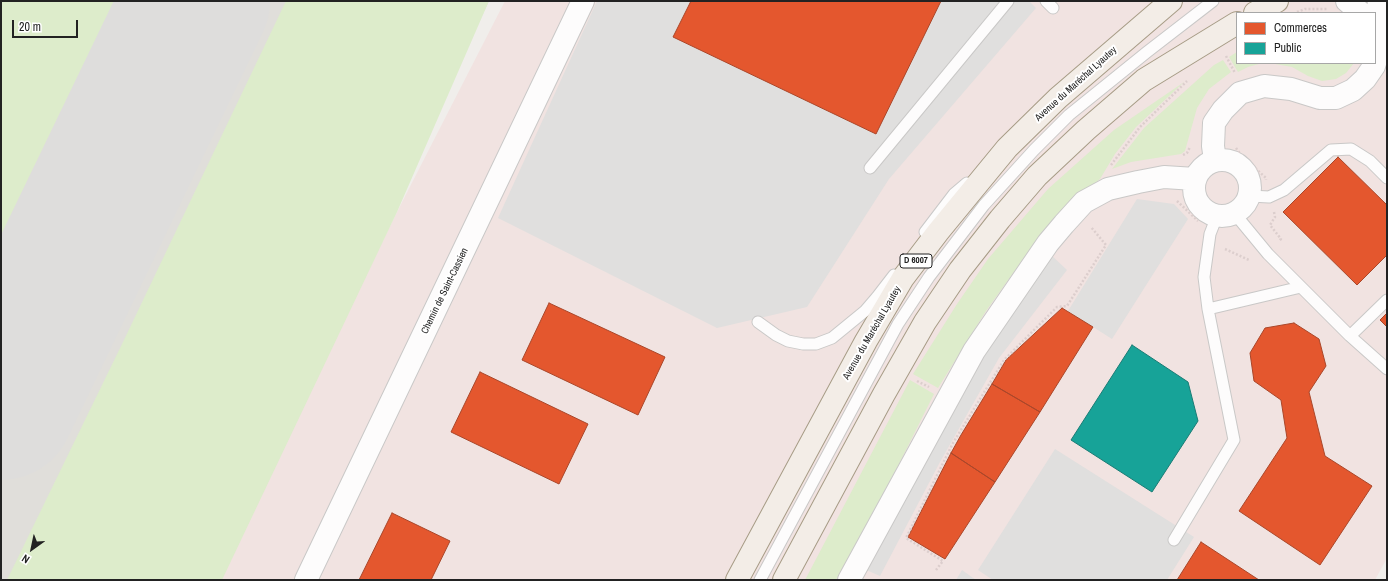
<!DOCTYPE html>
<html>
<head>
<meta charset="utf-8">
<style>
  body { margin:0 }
  #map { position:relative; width:1388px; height:581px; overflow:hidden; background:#f0eeeb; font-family:"Archivo Narrow",sans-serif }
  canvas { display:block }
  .frame { position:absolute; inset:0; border:2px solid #222; pointer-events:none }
  .legend { position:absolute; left:1236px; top:12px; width:140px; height:52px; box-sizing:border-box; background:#fff; border:1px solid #a7a7a7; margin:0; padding:5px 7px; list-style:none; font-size:12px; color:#222 }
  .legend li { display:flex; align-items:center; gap:8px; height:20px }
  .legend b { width:20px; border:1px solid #a7a7a7 }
  .north { position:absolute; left:12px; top:529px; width:40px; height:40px; -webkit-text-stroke:3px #fff; paint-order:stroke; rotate:213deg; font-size:11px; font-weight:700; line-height:16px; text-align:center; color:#222 }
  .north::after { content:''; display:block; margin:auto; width:14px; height:18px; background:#222; clip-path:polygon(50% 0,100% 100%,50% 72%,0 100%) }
  .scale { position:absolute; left:12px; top:20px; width:66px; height:18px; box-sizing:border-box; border:2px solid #222; border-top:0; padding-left:5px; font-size:12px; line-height:14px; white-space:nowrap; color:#222; -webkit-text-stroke:3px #fff; paint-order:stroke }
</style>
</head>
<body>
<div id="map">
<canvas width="1388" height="581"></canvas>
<div class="frame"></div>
<ul class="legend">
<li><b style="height:11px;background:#e4572e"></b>Commerces</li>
<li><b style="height:11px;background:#17a398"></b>Public</li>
</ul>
<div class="north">N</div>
<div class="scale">20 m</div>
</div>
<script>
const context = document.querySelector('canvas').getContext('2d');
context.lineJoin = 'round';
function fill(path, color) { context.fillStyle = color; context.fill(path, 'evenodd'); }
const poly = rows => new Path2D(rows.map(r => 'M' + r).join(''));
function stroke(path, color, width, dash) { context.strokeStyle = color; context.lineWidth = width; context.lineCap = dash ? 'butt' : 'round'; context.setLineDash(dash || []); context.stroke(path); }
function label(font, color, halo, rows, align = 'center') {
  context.font = font + ' "Archivo Narrow",sans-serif'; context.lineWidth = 4; context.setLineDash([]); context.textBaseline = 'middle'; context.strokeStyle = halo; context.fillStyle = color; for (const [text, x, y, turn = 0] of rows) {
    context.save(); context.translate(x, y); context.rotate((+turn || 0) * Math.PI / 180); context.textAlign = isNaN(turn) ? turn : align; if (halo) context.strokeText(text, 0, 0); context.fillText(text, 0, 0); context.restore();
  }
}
const commercial = poly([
  [505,1,1387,1,1387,558,1375,580,214,580,397,212],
  [1237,13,1375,13,1375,63,1237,63]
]);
const airport = poly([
  [1,1,489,1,214,580,1,580]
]);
const grass = poly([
  [1,1,114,1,1,235],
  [286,1,489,1,397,212,222,580,7,580,123,342],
  [1237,52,1237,63,1354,63,1346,73,1336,79,1322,81,1308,76,1292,67,1275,64,1259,64,1248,67,1238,72,1229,57],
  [1223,60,1231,72,1209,89,1197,108,1185,151,1181,154,1131,162,1112,169,1144,128,1214,65],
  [1184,82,1136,127,1115,154,1100,179,1065,207,1021,262,986,311,938,388,913,374,957,304,988,259,1048,189,1114,130],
  [910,380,934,394,899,464,836,580,805,580]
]);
const parking = poly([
  [597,1,691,1,674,38,876,134,941,1,1029,1,1036,8,889,179,807,307,717,328,498,218],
  [1137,199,1174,204,1188,219,1112,339,1068,311],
  [1051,255,1067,270,999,358,940,462,880,576,864,569,981,353],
  [1055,449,1194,537,1167,580,993,580,978,570],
  [962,570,976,580,956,580]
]);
const shops = poly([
  [691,1,941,1,876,134,673,37,691,1],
  [1338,157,1387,205,1387,255,1357,285,1283,212,1338,157],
  [549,303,665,357,638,415,522,360,549,303],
  [1062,308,1093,327,1040,412,992,384,1006,360,1062,308],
  [1387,313,1387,327,1380,320,1387,313],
  [1294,323,1319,339,1326,366,1309,392,1325,456,1372,486,1320,565,1239,511,1287,438,1281,400,1254,381,1250,353,1265,328,1294,323],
  [480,372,588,424,559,484,451,432,480,372],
  [992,384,1040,412,995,482,951,453,961,435,992,384],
  [951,453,995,482,945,559,908,537,951,453],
  [392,513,450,541,431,580,359,580,392,513],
  [1201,542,1259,580,1177,580,1201,542]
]);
const public = poly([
  [1132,345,1188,382,1198,421,1152,492,1071,440,1132,345]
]);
const taxiway = poly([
  [1,382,17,373]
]);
const runway = poly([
  [1,406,196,1]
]);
const path = poly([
  [1297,12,1305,9,1327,9],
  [1226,56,1235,73],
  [1236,148,1241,155,1266,178,1266,180],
  [1183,155,1187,153,1190,147],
  [1111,165,1140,127,1187,81],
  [1177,201,1198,221],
  [1274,212,1275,217,1270,225,1281,239,1279,241],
  [1225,249,1249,260],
  [917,381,929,387],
  [936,570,943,561,906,538,953,443,1004,360,1057,307,1067,306,1097,259,1106,245,1091,227]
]);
const lane = poly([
  [1046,1,1053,8],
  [870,168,1008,1],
  [1250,196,1269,197,1284,190,1331,150,1351,149,1370,161,1387,178],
  [925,232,954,194,967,183],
  [1301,287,1350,336,1387,369],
  [1208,309,1301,287,1268,254,1235,214],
  [758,322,776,335,788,341,803,344,816,344,832,338,865,311,877,297,894,275],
  [1350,336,1387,300],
  [1174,540,1234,440,1208,309,1204,277,1210,234,1217,216],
  [760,580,898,324,929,277,984,205,1034,150,1069,115,1147,52,1213,1]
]);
const street = poly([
  [1347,1,1361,13],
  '1194 188a28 28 0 1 1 56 0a28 28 0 1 1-56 0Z',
  [1215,160,1213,146,1214,123,1223,110,1240,93,1264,86,1291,89,1320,98,1336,98,1353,90,1365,79,1374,66,1379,51,1376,26,1379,1],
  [306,580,583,1],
  [849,580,974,351,1048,243,1064,224,1084,202,1108,189,1138,182,1164,177,1195,179]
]);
const primary = poly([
  [1255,13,1277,1],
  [737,580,866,341,903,278,938,232,1007,148,1058,98,1171,1],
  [784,580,884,394,925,322,960,270,1000,219,1037,176,1086,130,1144,80,1237,23]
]);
const shields = [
  [916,261,32]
];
const shieldNames = [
  ["D 6007",916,261]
];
const streetNames = [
  ["Avenue du Maréchal Lyautey",1076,84,-42],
  ["Chemin de Saint-Cassien",445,291,-64],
  ["Avenue du Maréchal Lyautey",872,333,-60]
];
fill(commercial, '#f1e3e1');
fill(airport, '#e0deda');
fill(grass, '#ddeccb');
fill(parking, '#e0dfde');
fill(shops, '#e4572e');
stroke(shops, '#aa472a', 1);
fill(public, '#17a398');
stroke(public, '#1a7c75', 1);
stroke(taxiway, '#dedddc', 59);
stroke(runway, '#dedddc', 148);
stroke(lane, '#c9c8c7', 13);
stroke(street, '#c9c8c7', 24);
stroke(primary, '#a79c86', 24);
stroke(path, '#dccecd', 2.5, [2, 2]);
stroke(lane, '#fdfcfc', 11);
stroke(street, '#fdfcfc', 22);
stroke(primary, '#f3ede7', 22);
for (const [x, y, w] of shields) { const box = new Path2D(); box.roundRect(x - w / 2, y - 7, w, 14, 3); context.fillStyle = '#fff'; context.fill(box); stroke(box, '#222', 1); }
label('bold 9px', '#222', null, shieldNames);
label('10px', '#222', '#fff', streetNames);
</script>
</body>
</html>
